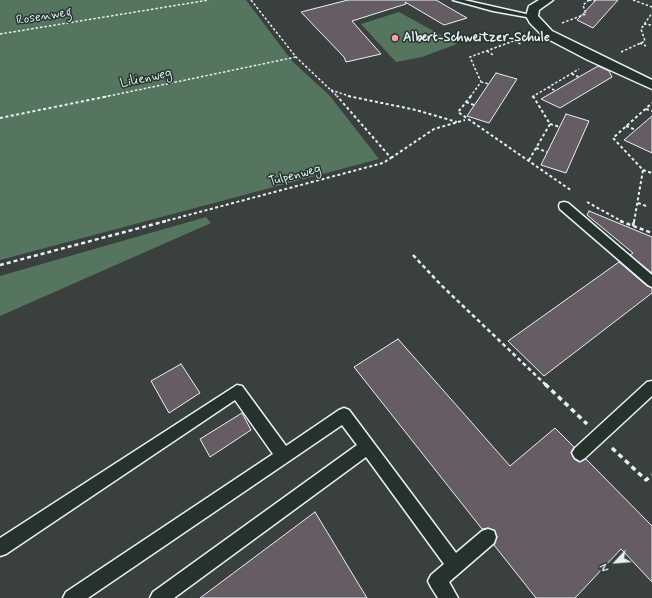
<!DOCTYPE html>
<html>
<head>
<meta charset="utf-8">
<style>
  body { margin:0 }
  #map { position:relative; width:652px; height:598px; overflow:hidden; background:#39403e; font-family:Mynerve,sans-serif }
  canvas { display:block }
  .north { position:absolute; left:596px; top:542px; width:40px; height:40px; -webkit-text-stroke:3px #26332d; paint-order:stroke; rotate:244deg; font-size:11px; font-weight:700; line-height:16px; text-align:center; color:#e8f1f8 }
  .north::after { content:''; display:block; margin:auto; width:14px; height:18px; background:#e8f1f8; clip-path:polygon(50% 0,100% 100%,50% 72%,0 100%) }
</style>
</head>
<body>
<div id="map">
<canvas width="652" height="598"></canvas>
<div class="north">N</div>
</div>
<script>
const context = document.querySelector('canvas').getContext('2d');
context.lineJoin = 'round';
function fill(path, color) { context.fillStyle = color; context.fill(path, 'evenodd'); }
const poly = rows => new Path2D(rows.map(r => 'M' + r).join(''));
function stroke(path, color, width, dash) { context.strokeStyle = color; context.lineWidth = width; context.lineCap = dash ? 'butt' : 'round'; context.setLineDash(dash || []); context.stroke(path); }
function label(font, color, halo, rows, align = 'center') {
  context.font = font + ' Mynerve,sans-serif'; context.lineWidth = 3; context.setLineDash([]); context.textBaseline = 'middle'; context.strokeStyle = halo; context.fillStyle = color; for (const [text, x, y, turn = 0] of rows) {
    context.save(); context.translate(x, y); context.rotate((+turn || 0) * Math.PI / 180); context.textAlign = isNaN(turn) ? turn : align; if (halo) context.strokeText(text, 0, 0); context.fillText(text, 0, 0); context.restore();
  }
}
const green = poly([
  [0,0,246,0,292,61,330,96,379,159,0,260],
  [399,12,457,44,422,57,396,62,361,24],
  [206,217,211,223,0,316,0,276]
]);
const building = poly([
  [348,0,436,0,467,18,444,25,405,2,406,4,352,21,381,54,346,62,344,57,301,12,348,0],
  [596,0,618,0,593,28,577,20,596,0],
  [598,66,609,71,612,77,560,108,541,99,598,66],
  [496,73,517,79,489,123,467,116,496,73],
  [566,114,589,121,566,173,541,165,566,114],
  [652,116,652,153,624,140,652,116],
  [589,211,652,237,652,273,630,255,633,253,587,215,589,211],
  [619,262,647,286,652,288,652,293,544,376,508,341,619,262],
  [398,339,510,466,555,428,574,447,571,452,574,459,579,462,586,459,652,526,652,582,621,549,575,598,536,598,494,545,497,537,495,531,488,528,482,529,354,367,398,339],
  [181,364,200,393,169,413,151,381,181,364],
  [242,413,251,430,210,457,200,439,242,413],
  [315,512,367,598,200,598,315,512]
]);
const pathFar3 = poly([
  [251,0,296,57,338,97],
  [589,0,595,1],
  [633,0,652,7],
  [562,23,586,14,583,5,589,0],
  [644,24,651,25],
  [0,34,209,0],
  [514,41,521,44],
  [640,43,646,46],
  [487,51,493,55],
  [621,52,645,41,641,29,652,13],
  [572,74,579,77],
  [481,82,489,84],
  [548,87,556,91],
  [331,90,352,97],
  [104,97,296,57],
  [470,97,481,82,470,57,527,36],
  [532,97,579,69]
]);
const pathFar2 = poly([
  [348,96,416,110,457,122],
  [471,96,458,112,572,191],
  [466,102,474,105],
  [646,109,652,111],
  [0,118,109,96],
  [550,124,560,127],
  [626,126,636,130],
  [536,148,547,152],
  [391,158,434,129,465,120],
  [529,160,550,124,533,96],
  [643,170,652,173],
  [587,202,623,222],
  [638,203,646,206],
  [162,222,383,163,391,158,337,96],
  [634,222,643,170,613,138,652,103]
]);
const pathFar1 = poly([
  [620,221,652,233],
  [633,226,634,221],
  [413,255,441,285,546,385],
  [0,265,166,221]
]);
const path = poly([
  [545,384,587,424],
  [612,448,646,480,652,475]
]);
const lane = poly([
  [453,0,464,0,535,16,532,18,493,11,453,0],
  [564,202,568,203,652,275,652,287,648,285,560,209,559,206,560,203,564,202],
  [652,381,652,396,585,458,580,461,575,458,572,453,575,448,647,382,652,381],
  [237,385,242,386,286,446,339,410,344,408,349,410,456,553,482,531,488,529,494,531,496,537,494,543,449,582,458,598,438,598,431,587,428,581,431,575,444,564,366,457,174,598,150,598,153,592,357,445,342,425,88,598,63,598,66,592,273,454,235,400,6,554,0,556,0,538,237,385]
]);
const street = poly([
  [539,0,553,0,539,10,538,16,552,31,652,80,652,89,588,60,544,37,530,23,526,16,529,6,539,0]
]);
const markers = [
  [395,38,4,"#ff9aa2"]
];
const farStreetnames = [
  ["Rosenweg",44,17,-9],
  ["Lilienweg",146,79,-12],
  ["Tulpenweg",295,176,-15]
];
const farPoinames = [
  ["Albert-Schweitzer-Schule",403,38]
];
fill(green, '#56755e');
fill(building, '#665d64');
stroke(building, '#e8f1f8', 1);
stroke(lane, '#e8f1f8', 3);
stroke(street, '#e8f1f8', 3);
stroke(pathFar3, '#e8f1f8', 1.5, [2.5, 2]);
stroke(pathFar2, '#e8f1f8', 2, [3, 2.5]);
stroke(pathFar1, '#e8f1f8', 2.5, [4, 3]);
stroke(path, '#e8f1f8', 3.5, [5, 4]);
fill(lane, '#26332d');
fill(street, '#26332d');
for (const [x, y, r, color] of markers) { const dot = new Path2D(); dot.arc(x, y, r, 0, 2 * Math.PI); context.fillStyle = color; context.fill(dot); stroke(dot, '#26332d', 1.5); }
label('13px', '#e8f1f8', '#26332d', farStreetnames);
label('bold 13px', '#e8f1f8', '#26332d', farPoinames, 'left');
</script>
</body>
</html>
